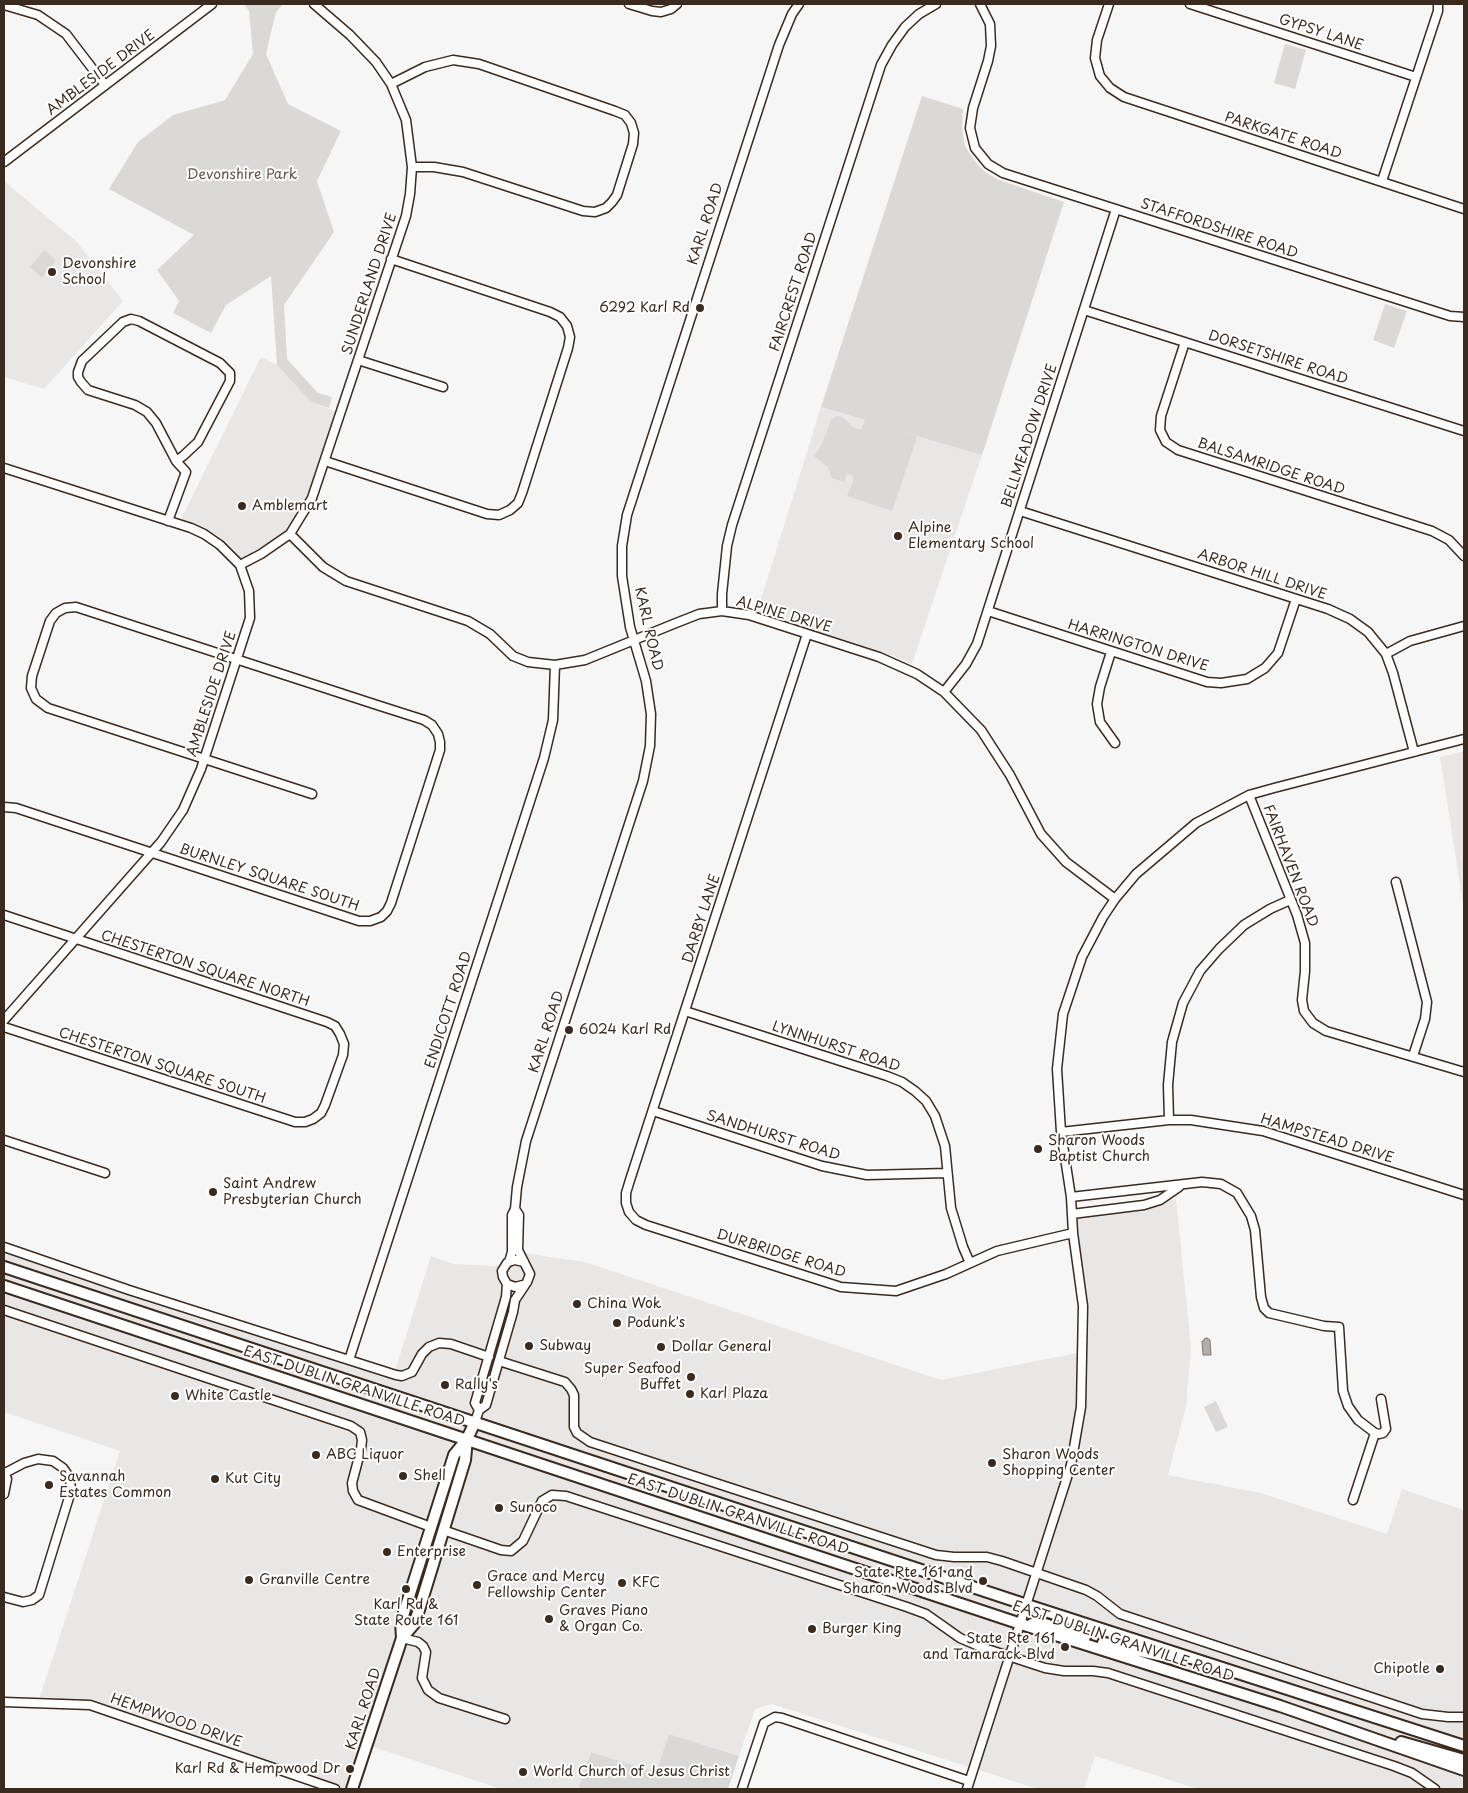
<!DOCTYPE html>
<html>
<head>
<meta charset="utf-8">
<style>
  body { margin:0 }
  #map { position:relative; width:1468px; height:1793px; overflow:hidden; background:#f7f6f6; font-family:"Playpen Sans",sans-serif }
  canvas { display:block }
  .frame { position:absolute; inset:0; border:5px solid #3b2a1e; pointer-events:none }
</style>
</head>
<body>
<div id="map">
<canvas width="1468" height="1793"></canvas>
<div class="frame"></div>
</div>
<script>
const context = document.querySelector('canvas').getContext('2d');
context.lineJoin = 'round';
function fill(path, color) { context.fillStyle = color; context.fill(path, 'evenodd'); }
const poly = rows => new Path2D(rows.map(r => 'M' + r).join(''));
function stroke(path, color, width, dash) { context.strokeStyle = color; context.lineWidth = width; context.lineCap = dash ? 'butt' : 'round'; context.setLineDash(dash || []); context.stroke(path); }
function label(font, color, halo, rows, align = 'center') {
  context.font = font + ' "Playpen Sans",sans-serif'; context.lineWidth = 4; context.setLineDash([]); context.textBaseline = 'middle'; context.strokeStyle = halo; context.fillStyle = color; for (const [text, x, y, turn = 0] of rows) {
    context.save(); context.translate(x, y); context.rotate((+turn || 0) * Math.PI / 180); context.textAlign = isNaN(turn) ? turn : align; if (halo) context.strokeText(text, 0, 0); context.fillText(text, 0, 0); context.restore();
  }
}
const built = poly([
  [4,181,77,242,123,301,44,389,4,377],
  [261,357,277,365,311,402,341,414,314,498,287,538,249,567,231,547,216,535,203,528,180,521],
  [821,407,982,455,912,664,893,656,757,612],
  [1464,751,1464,911,1440,757],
  [1176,1199,1191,1348,1186,1406,1168,1475,1261,1493,1387,1534,1402,1489,1464,1510,1464,1789,1198,1789,1095,1756,1084,1789,1038,1789,772,1704,755,1709,739,1756,669,1734,656,1772,591,1752,578,1789,501,1789,367,1745,352,1789,335,1789,90,1705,37,1706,120,1451,4,1412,4,1249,394,1374,431,1256,454,1264,513,1267,516,1252,585,1262,941,1380,1082,1352,1073,1251,1067,1243,1074,1208]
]);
const green = poly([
  [244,4,283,4,276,12,266,54,288,104,341,131,317,181,334,232,284,305,287,359,318,393,332,397,329,408,311,402,277,365,271,276,226,305,211,333,173,313,179,301,157,270,194,235,109,189,138,142,173,115,225,100,253,54,249,11],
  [1285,44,1306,50,1295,89,1274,83],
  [922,96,963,109,962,128,965,146,974,160,985,172,999,180,1064,202,982,455,903,432,917,437,892,511,847,496,854,479,851,475,847,474,844,482,832,478,828,467,814,456,821,446,831,420,837,416,842,417,853,427,861,430,865,420,821,407],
  [44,250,56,260,42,278,30,267],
  [1385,304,1407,311,1394,348,1373,340],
  [1216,1401,1228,1427,1216,1432,1204,1407],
  [669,1734,739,1756,728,1789,578,1789,591,1752,656,1772]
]);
const water = poly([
  [1207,1338,1210,1340,1211,1355,1203,1355,1202,1341,1204,1341,1204,1339,1207,1338]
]);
const minor = poly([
  [629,4,652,11,661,12,671,9,677,4],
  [980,4,990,24,991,46,988,61,973,108,970,128,975,148,988,164,1003,173,1450,316,1464,317],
  [1109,4,1097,40,1095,58,1100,76,1110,88,1124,97,1464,209],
  [1190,4,1416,77],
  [4,5,38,15,66,34,105,85],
  [391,84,425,67,453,60,479,64,615,111,625,115,631,123,634,133,633,144,617,195,612,202,606,208,595,212,583,211,463,172,434,167,412,167],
  [4,162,212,4],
  [1382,181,1438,11,1438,4],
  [1084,310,1464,431],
  [1185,342,1161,416,1160,430,1166,442,1178,450,1432,531,1449,540,1464,556],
  [358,360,443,387],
  [325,461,487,514,499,515,510,510,518,503,522,493,568,348,570,337,567,326,560,317,550,312,391,259],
  [4,468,191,528,204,534,220,545,240,565,249,591,250,618,201,769,183,810,161,842,4,1020],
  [1020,511,1328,609,1350,619,1368,632,1386,654,1393,673,1414,752],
  [168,521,186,472,176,461,156,423,147,412,135,405,88,390,81,382,78,377,78,372,82,361,123,322,131,319,139,321,220,363,230,373,230,381,198,442,183,456,176,461],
  [290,534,323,567,346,581,468,621,490,634,513,656,528,662,555,665,585,660,676,623,699,614,722,611,749,615,879,657,917,674,944,692,981,730,1010,775,1041,834,1066,862,1115,899],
  [240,565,261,554,290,534,312,498,406,216,410,194,412,167,406,120,391,84,376,62,350,35,314,4],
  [722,611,722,594,727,546,732,525,881,65,892,45,905,27,919,14,936,4],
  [988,611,1207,682,1221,683,1247,679,1265,668,1278,653,1296,599],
  [807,634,630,1180,626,1193,626,1203,629,1212,636,1220,646,1225,841,1287,896,1291,946,1274,997,1251,1073,1233],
  [1111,652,1100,687,1097,704,1100,722,1115,743],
  [1386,654,1410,641,1464,626],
  [944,692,966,664,977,644,1116,209],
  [1249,795,1297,915,1305,943,1305,971,1302,1000,1304,1011,1313,1023,1326,1031,1464,1072],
  [4,807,16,808,359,921,370,921,381,917,387,911,391,903,440,750,440,742,438,734,432,725,424,720,377,705,76,607,65,608,56,613,50,621,32,676,31,688,36,699,48,708,312,794],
  [1396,882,1427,1002,1425,1019,1413,1056],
  [4,915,327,1022,335,1026,340,1034,344,1044,343,1055,325,1105,321,1113,313,1119,305,1122,295,1122,4,1027],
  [685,1011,887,1076,902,1082,915,1091,926,1101,935,1116,945,1146,951,1208,963,1247,970,1263],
  [653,1111,822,1166,867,1175,947,1173],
  [1169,1120,1168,1085,1172,1042,1183,1003,1200,971,1219,949,1244,925,1270,909,1290,900],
  [1061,1132,1169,1120,1191,1120,1263,1131,1464,1195],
  [4,1140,105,1173],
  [1071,1197,1202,1182,1221,1184,1237,1193,1251,1216,1255,1230,1261,1297,1264,1308,1269,1313,1324,1326,1339,1327,1343,1391,1348,1406,1358,1420,1375,1433,1379,1434,1383,1433,1386,1429,1381,1399],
  [1072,1214,1144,1205,1160,1200,1179,1187],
  [4,1247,129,1290,396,1375,402,1376,412,1372,422,1354,429,1347,439,1343,451,1344,489,1357],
  [509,1262,512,1252,512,1215,515,1209,517,1187,526,1141,643,781,650,746,651,714,646,681,630,627,622,576,622,546,627,515,779,45,792,14,799,4],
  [523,1285,515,1287,507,1284,503,1277,502,1271,507,1263,511,1261,515,1260,524,1262],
  [4,1310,351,1426,360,1432,362,1440,361,1449,352,1483,353,1491,358,1500,431,1527],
  [349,1360,544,758,553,720,555,665],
  [499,1361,565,1382,571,1389,574,1395,574,1427,577,1433,590,1442,936,1555,954,1557,987,1557,1002,1561,1086,1590,1097,1596,1120,1614,1422,1714,1448,1717,1464,1717],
  [479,1410,475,1403,506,1297,507,1284],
  [475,1422,479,1410,486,1405,513,1312,515,1300,527,1282,530,1274,518,1250,519,1215,515,1209],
  [4,1472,7,1479,4,1494],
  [1353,1500,1375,1433],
  [443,1530,501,1550,511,1551,523,1541,542,1501,552,1495,566,1496,907,1607,926,1614,960,1638,981,1647,1045,1668,1064,1671,1093,1671,1108,1673,1394,1766,1412,1773,1435,1789],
  [4,1597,23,1602,32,1600,39,1595,71,1491,70,1478,63,1468,53,1461,38,1459,24,1463,5,1473],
  [402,1638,418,1642,423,1646,426,1652,422,1678,428,1690,439,1698,505,1719],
  [4,1702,90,1705,335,1789],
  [742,1789,764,1723,775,1717,782,1718,969,1781],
  [967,1789,1071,1465,1081,1407,1083,1306,1073,1233,1071,1197,1061,1132,1057,1069,1063,1014,1082,957,1103,917,1115,899,1136,874,1196,823,1249,795,1274,788,1464,739]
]);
const major = poly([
  [4,1267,1027,1605,1464,1746],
  [4,1286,1021,1624,1280,1706,1464,1770],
  [1032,1624,1045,1624,1085,1637],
  [402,1638,414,1624,419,1610,465,1460,467,1439],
  [1103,1643,1182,1660],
  [1401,1742,1464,1760],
  [352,1789,402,1638,401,1622,454,1455,467,1439,475,1422]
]);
const markers = [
  [52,272,5,"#3b2a1e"],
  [700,308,5,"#3b2a1e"],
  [242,506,5,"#3b2a1e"],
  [898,536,5,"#3b2a1e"],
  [569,1030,5,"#3b2a1e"],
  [1038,1149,5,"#3b2a1e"],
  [213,1192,5,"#3b2a1e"],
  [577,1304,5,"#3b2a1e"],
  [617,1323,5,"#3b2a1e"],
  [529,1346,5,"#3b2a1e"],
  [661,1347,5,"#3b2a1e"],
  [691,1377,5,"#3b2a1e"],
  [445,1385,5,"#3b2a1e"],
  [690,1394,5,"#3b2a1e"],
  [175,1396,5,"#3b2a1e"],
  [316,1455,5,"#3b2a1e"],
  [992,1463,5,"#3b2a1e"],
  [403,1476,5,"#3b2a1e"],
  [215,1479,5,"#3b2a1e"],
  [49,1485,5,"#3b2a1e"],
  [499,1508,5,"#3b2a1e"],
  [387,1552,5,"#3b2a1e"],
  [249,1580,5,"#3b2a1e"],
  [983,1581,5,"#3b2a1e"],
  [622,1583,5,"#3b2a1e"],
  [477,1585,5,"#3b2a1e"],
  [406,1589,5,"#3b2a1e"],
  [549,1619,5,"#3b2a1e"],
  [812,1629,5,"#3b2a1e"],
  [1065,1647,5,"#3b2a1e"],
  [1440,1669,5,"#3b2a1e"],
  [350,1769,5,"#3b2a1e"],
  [523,1772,5,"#3b2a1e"]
];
const streetNames = [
  ["GYPSY LANE",1321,33,18],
  ["AMBLESIDE DRIVE",101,73,-37],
  ["PARKGATE ROAD",1283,136,18],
  ["KARL ROAD",706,224,-72],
  ["STAFFORDSHIRE ROAD",1219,229,18],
  ["SUNDERLAND DRIVE",370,284,-72],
  ["FAIRCREST ROAD",794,292,-72],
  ["DORSETSHIRE ROAD",1278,358,18],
  ["BELLMEADOW DRIVE",1030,436,-72],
  ["BALSAMRIDGE ROAD",1271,467,18],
  ["ARBOR HILL DRIVE",1262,575,18],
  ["ALPINE DRIVE",784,615,16],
  ["KARL ROAD",648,629,77],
  ["HARRINGTON DRIVE",1138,646,17],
  ["AMBLESIDE DRIVE",212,694,-72],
  ["FAIRHAVEN ROAD",1290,866,69],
  ["BURNLEY SQUARE SOUTH",269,878,18],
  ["DARBY LANE",702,919,-72],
  ["CHESTERTON SQUARE NORTH",205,969,18],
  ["ENDICOTT ROAD",449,1010,-72],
  ["KARL ROAD",547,1032,-72],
  ["LYNNHURST ROAD",836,1047,18],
  ["CHESTERTON SQUARE SOUTH",162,1066,18],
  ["SANDHURST ROAD",773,1136,17],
  ["HAMPSTEAD DRIVE",1327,1139,17],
  ["DURBRIDGE ROAD",781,1254,17],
  ["EAST DUBLIN GRANVILLE ROAD",354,1387,18],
  ["EAST DUBLIN GRANVILLE ROAD",738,1515,18],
  ["EAST DUBLIN GRANVILLE ROAD",1123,1642,18],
  ["KARL ROAD",364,1709,-72],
  ["HEMPWOOD DRIVE",176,1721,19]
];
const parkNames = [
  ["Devonshire Park",242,175]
];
const poiNames = [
  ["Devonshire",62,264],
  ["School",62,280],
  ["6292 Karl Rd",690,308,"right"],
  ["Amblemart",252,506],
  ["Alpine",908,528],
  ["Elementary School",908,544],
  ["6024 Karl Rd",579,1030],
  ["Sharon Woods",1048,1141],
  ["Baptist Church",1048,1157],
  ["Saint Andrew",223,1184],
  ["Presbyterian Church",223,1200],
  ["China Wok",587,1304],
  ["Podunk's",627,1323],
  ["Subway",539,1346],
  ["Dollar General",671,1347],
  ["Super Seafood",681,1369,"right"],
  ["Buffet",681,1385,"right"],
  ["Rally's",455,1385],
  ["Karl Plaza",700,1394],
  ["White Castle",185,1396],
  ["ABC Liquor",326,1455],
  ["Sharon Woods",1002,1455],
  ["Shopping Center",1002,1471],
  ["Shell",413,1476],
  ["Savannah",59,1477],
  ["Estates Common",59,1493],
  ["Kut City",225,1479],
  ["Sunoco",509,1508],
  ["Enterprise",397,1552],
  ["State Rte 161 and",973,1573,"right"],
  ["Sharon Woods Blvd",973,1589,"right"],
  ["Grace and Mercy",487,1577],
  ["Fellowship Center",487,1593],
  ["Granville Centre",259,1580],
  ["KFC",632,1583],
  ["Karl Rd &",406,1605,"center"],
  ["State Route 161",406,1621,"center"],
  ["Graves Piano",559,1611],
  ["& Organ Co.",559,1627],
  ["Burger King",822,1629],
  ["State Rte 161",1055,1639,"right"],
  ["and Tamarack Blvd",1055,1655,"right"],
  ["Chipotle",1430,1669,"right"],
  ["Karl Rd & Hempwood Dr",340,1769,"right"],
  ["World Church of Jesus Christ",533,1772]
];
fill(built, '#e9e7e6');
fill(green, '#dbd9d6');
fill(water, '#b4aeaa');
stroke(water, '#847972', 1);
stroke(minor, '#3b2a1e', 11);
stroke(major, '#3b2a1e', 14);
stroke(minor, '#fff', 8);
stroke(major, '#fff', 10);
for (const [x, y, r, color] of markers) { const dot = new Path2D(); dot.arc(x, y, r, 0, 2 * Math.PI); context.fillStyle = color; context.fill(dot); stroke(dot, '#fff', 2); }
label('14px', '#3b2a1e', '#fff', streetNames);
label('14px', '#63564c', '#fff', parkNames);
label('14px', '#3b2a1e', '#fff', poiNames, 'left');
</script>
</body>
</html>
